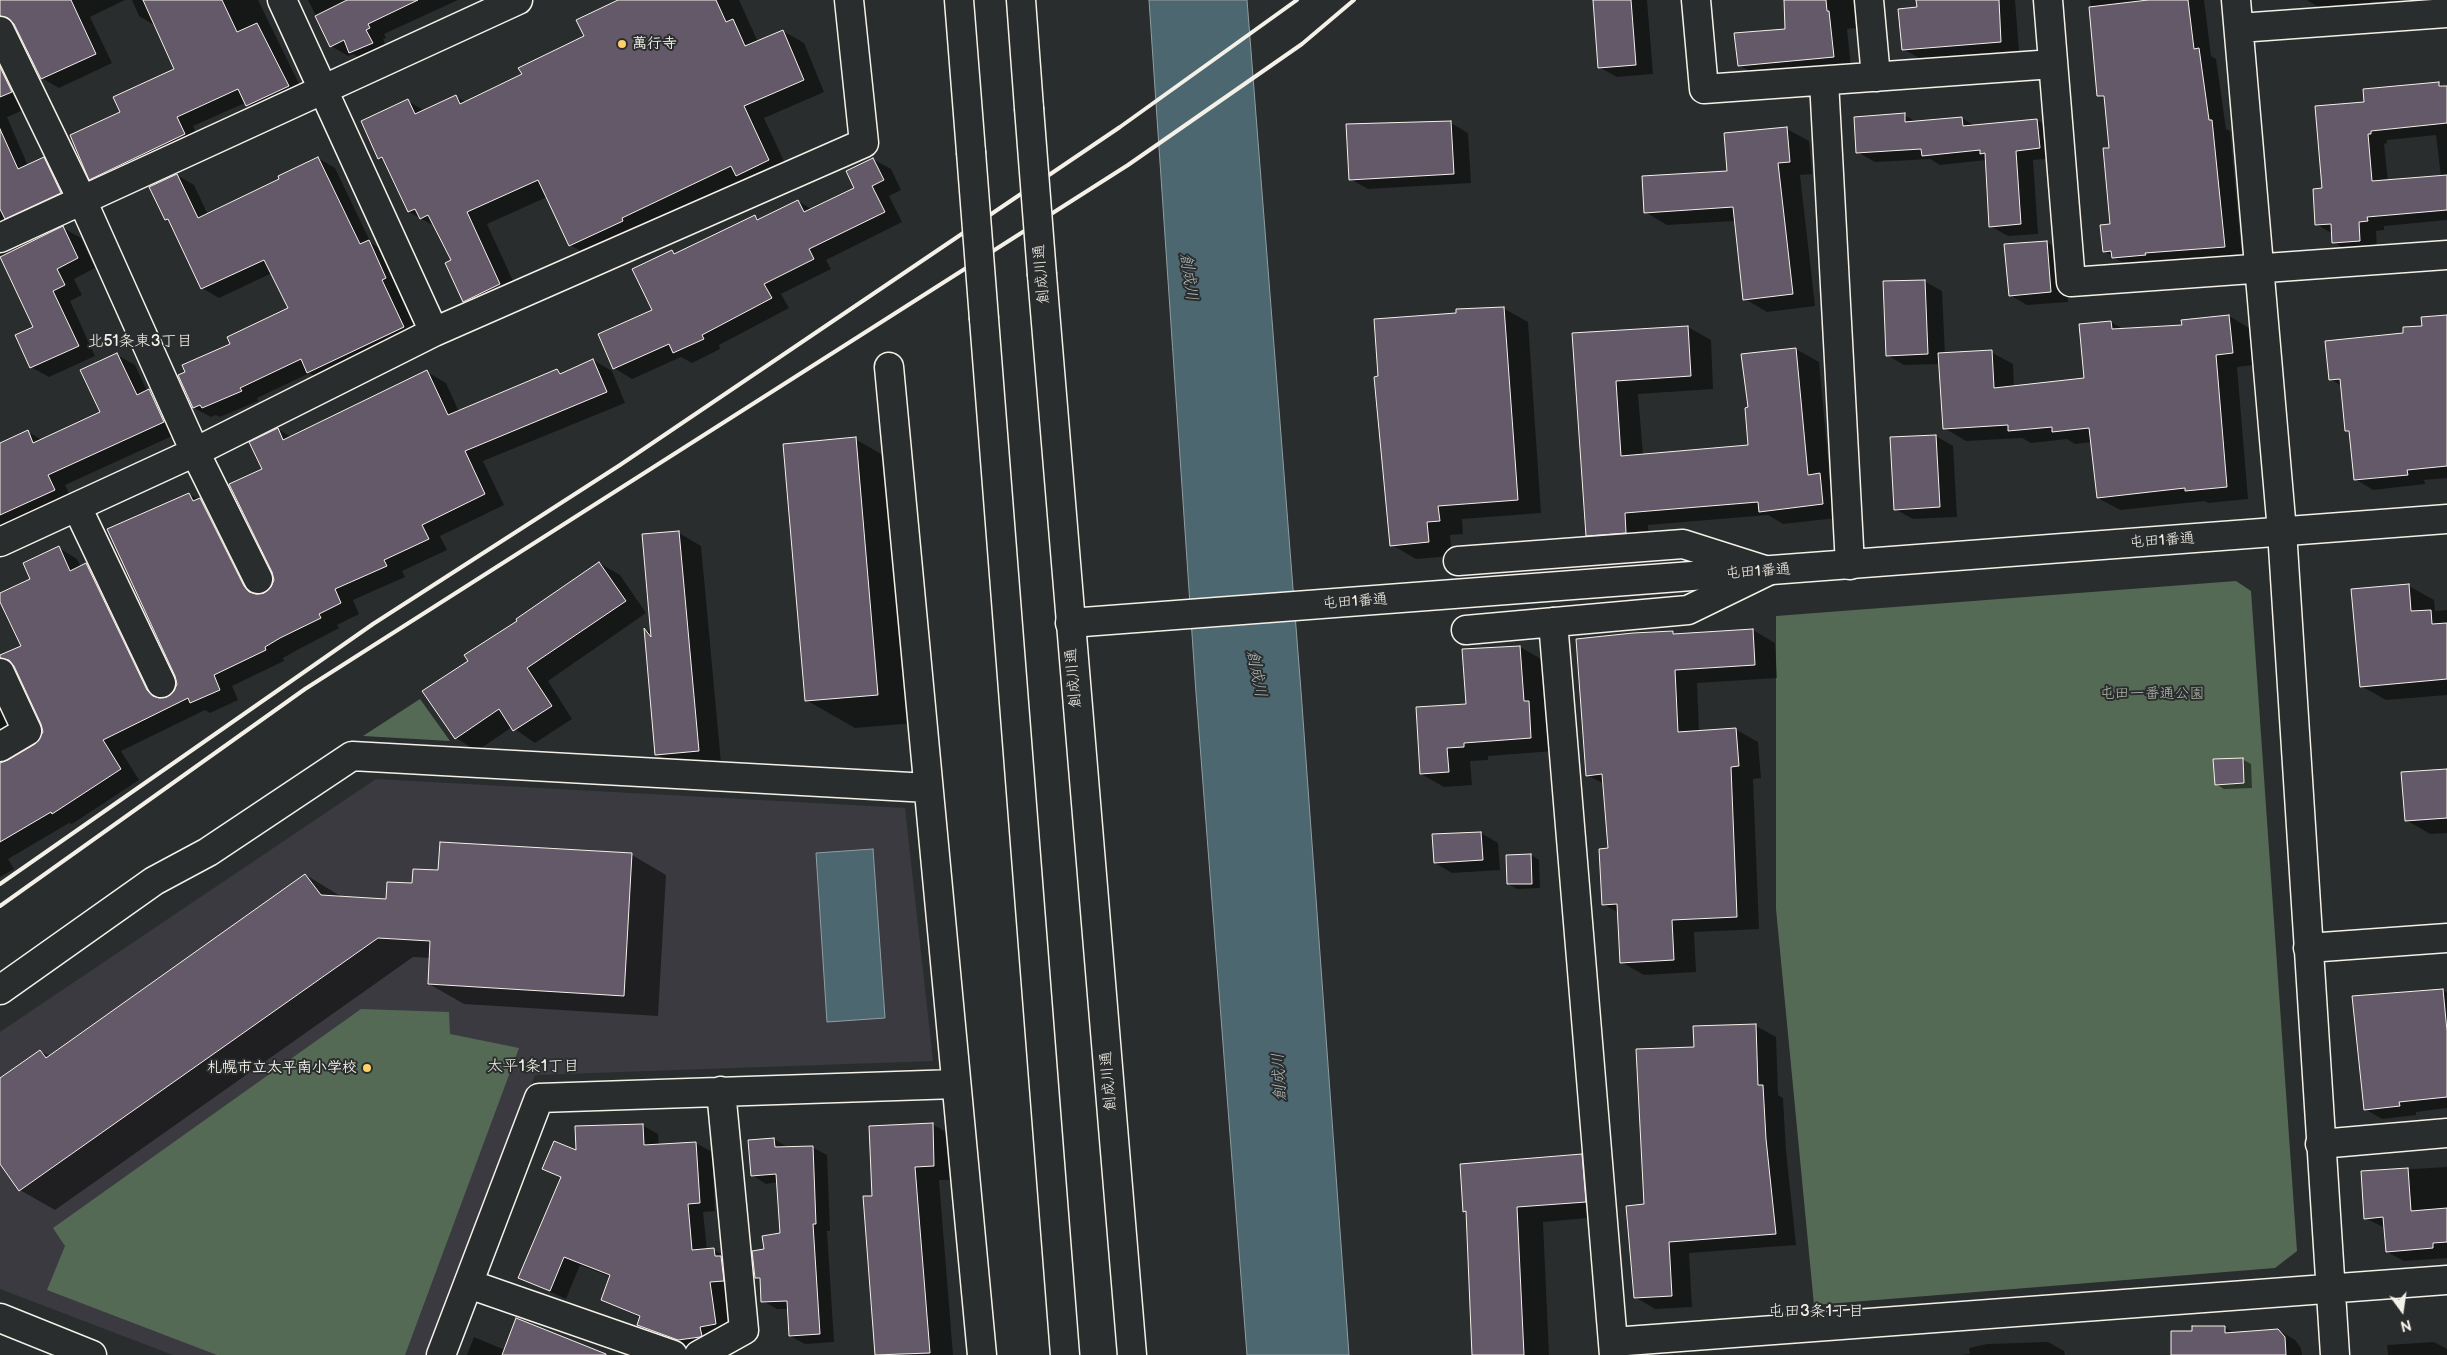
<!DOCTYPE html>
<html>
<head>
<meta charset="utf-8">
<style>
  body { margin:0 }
  #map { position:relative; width:2447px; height:1355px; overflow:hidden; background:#2a2d2e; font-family:"Balsamiq Sans",sans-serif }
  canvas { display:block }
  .north { position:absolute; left:2377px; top:1285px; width:50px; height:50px; -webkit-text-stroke:4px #2a2d2e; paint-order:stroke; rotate:166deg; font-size:14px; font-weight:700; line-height:20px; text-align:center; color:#f4f1e8 }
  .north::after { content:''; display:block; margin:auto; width:18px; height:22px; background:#f4f1e8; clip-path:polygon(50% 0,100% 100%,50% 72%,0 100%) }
</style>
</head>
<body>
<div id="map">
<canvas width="2447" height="1355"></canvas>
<div class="north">N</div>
</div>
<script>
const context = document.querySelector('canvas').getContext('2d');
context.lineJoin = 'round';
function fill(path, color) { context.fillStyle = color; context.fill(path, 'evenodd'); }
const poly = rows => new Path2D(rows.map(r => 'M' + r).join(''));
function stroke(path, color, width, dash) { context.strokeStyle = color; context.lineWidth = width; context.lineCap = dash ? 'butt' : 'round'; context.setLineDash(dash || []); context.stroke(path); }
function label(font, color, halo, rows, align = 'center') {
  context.font = font + ' "Balsamiq Sans","Klee One",sans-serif'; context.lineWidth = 4; context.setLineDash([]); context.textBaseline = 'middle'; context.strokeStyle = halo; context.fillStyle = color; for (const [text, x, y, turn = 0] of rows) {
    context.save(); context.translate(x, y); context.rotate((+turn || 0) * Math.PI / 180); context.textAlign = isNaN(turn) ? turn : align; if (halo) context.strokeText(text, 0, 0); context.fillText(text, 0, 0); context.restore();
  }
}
const built = poly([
  [376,779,905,808,933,1061,535,1075,429,1355,173,1355,0,1289,0,1032]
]);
const green = poly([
  [2236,581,2251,591,2297,1251,2275,1268,1814,1305,1776,909,1776,616],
  [420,699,450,741,363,736],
  [361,1009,449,1012,450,1034,519,1048,405,1355,217,1355,47,1290,65,1246,53,1228]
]);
const water = poly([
  [1149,0,1247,0,1301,691,1349,1355,1247,1355,1196,693,1149,0],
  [873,849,885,1018,827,1022,816,853,873,849]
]);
const shadow = poly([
  [0,0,125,0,90,17,112,63,59,88,42,78,16,25,11,26,26,109,7,117,28,166,44,159,61,169,77,202,0,238],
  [132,0,258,0,305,96,264,115,245,103,193,126,201,144,107,188,90,179,121,112,176,70,156,26,139,16],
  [308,0,458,0,384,34,386,38,383,39,389,53,367,62,353,54,348,56,331,46],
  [621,0,739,0,758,42,783,31,804,43,824,92,764,118,789,172,591,257,570,245,547,197,487,224,520,296,485,313,464,301,452,261,436,227,409,212,386,162,379,158,408,101,425,111,456,97,466,102,523,74,586,37],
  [1594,0,1647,0,1653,74,1617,77,1599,67],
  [1785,0,1864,0,1867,27,1847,29,1851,67,1756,75,1739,65,1786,30],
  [1918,0,2015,0,2019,51,1921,59,1903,49,1918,8],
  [2090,0,2204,0,2211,56,2216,59,2226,129,2230,131,2242,257,2131,268,2104,251,2112,225,2111,149,2105,99,2099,96,2097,63],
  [2409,0,2370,2,2370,8,2325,11,2307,0],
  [2438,83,2447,87,2447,220,2384,226,2384,230,2376,231,2377,250,2350,252,2334,242,2333,234,2316,224,2323,189,2366,103],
  [2436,135,2441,177,2388,181,2384,144,2387,143,2387,140],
  [1904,115,1917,122,1962,118,1975,126,2037,120,2054,130,2057,158,2033,160,2038,234,2008,236,1990,226,1986,160,1940,165,1930,159,1875,162,1857,152],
  [1451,123,1468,133,1471,183,1368,189,1350,179],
  [1787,129,1809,141,1812,174,1800,175,1815,306,1767,312,1745,299,1735,221,1667,225,1645,212,1729,173],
  [318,158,335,168,371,243,386,252,403,287,398,289,420,336,325,382,310,373,257,398,258,401,220,417,216,415,211,417,194,408,232,344,290,309,272,273,219,298,202,288,171,223,166,219,177,175,194,185,208,215,281,180],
  [873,159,891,169,901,190,889,196,902,222,826,260,831,269,781,294,789,308,719,345,720,349,692,363,681,357,632,379,614,368,654,310,672,251,677,254,755,217,760,219,798,201,813,210,856,188],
  [63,228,81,238,95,268,74,279,82,295,70,301,95,356,49,377,31,367,35,327,0,254,7,253],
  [2047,242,2064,252,2068,302,2027,305,2010,295],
  [1924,281,1942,291,1945,354,1991,352,2013,364,2014,387,2085,379,2111,322,2123,329,2183,326,2229,316,2251,329,2254,365,2237,367,2248,499,2208,503,2205,501,2120,510,2098,498,2092,442,2075,444,2067,439,2031,443,2022,438,1966,441,1944,428,1940,364,1904,365,1887,355],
  [1503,308,1528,322,1541,513,1462,519,1463,534,1450,535,1452,556,1416,559,1392,545,1380,378,1457,314],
  [2447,316,2447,478,2424,480,2425,484,2373,490,2355,479,2350,433,2346,431,2342,386,2330,379,2405,335],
  [1688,327,1711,340,1713,389,1638,394,1643,455,1749,446,1749,408,1743,355,1796,349,1819,362,1830,481,1842,488,1846,517,1783,524,1768,515,1648,525,1649,545,1611,548,1588,535,1573,334],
  [117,355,135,365,147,391,149,390,167,400,181,432,65,485,72,500,0,535,0,445,28,432,42,440,101,413],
  [593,360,612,371,625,403,483,461,504,505,440,536,447,550,402,571,405,577,353,600,359,614,337,625,339,628,299,649,283,658,284,661,232,686,238,700,210,713,205,710,121,751,139,780,72,824,69,823,8,859,14,869,0,877,0,657,22,646,0,595,32,580,59,548,77,559,81,567,86,565,105,575,164,699,175,692,178,684,189,494,219,510,261,595,272,588,275,580,263,470,278,429,291,437,427,372,446,383,459,412,557,371,563,374],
  [16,668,44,731,36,745,4,763,3,758,25,736,12,669],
  [1936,436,1953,446,1957,517,1913,519,1895,509],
  [855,439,904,467,926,722,855,728,806,700],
  [679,533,701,546,721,763,679,767,657,754,646,630,652,633],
  [599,563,620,575,646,613,548,681,572,719,535,743,512,727,477,751,456,738,469,661,519,621],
  [2409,586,2434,600,2435,611,2447,610,2447,695,2386,700,2361,686],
  [1753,630,1775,643,1777,678,1697,683,1699,732,1735,729,1758,742,1761,778,1753,779,1759,929,1694,932,1696,972,1644,975,1621,962,1619,913,1603,904,1610,849,1604,784,1587,775,1672,632,1677,635],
  [1520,647,1543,660,1554,751,1488,756,1488,760,1470,761,1472,785,1444,787,1421,774,1467,706],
  [2242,759,2251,764,2252,788,2224,789,2216,784],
  [2447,770,2447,833,2430,834,2406,820],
  [1481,833,1498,843,1500,870,1452,873,1435,863],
  [441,843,632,855,666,875,658,1016,464,1004,429,984,431,958,413,957,55,1210,20,1190,0,1162,0,1079,40,1051,50,1056,306,875,342,897,387,900,439,871],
  [1531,855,1539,860,1540,888,1517,889,1508,884],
  [2442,990,2447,993,2447,1108,2416,1112,2416,1115,2382,1119,2365,1109],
  [1756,1026,1776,1037,1778,1095,1783,1098,1786,1151,1796,1245,1689,1253,1692,1307,1655,1309,1635,1297,1645,1205,1695,1048],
  [932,1124,957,1138,958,1180,939,1180,953,1355,877,1355,864,1198,873,1197],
  [642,1125,658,1134,659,1145,696,1143,712,1152,715,1211,703,1212,707,1250,714,1250,730,1259,739,1289,726,1291,731,1333,695,1349,654,1333,639,1324,641,1318,603,1300,611,1277,580,1265,566,1299,520,1278,562,1178,544,1168,577,1152],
  [774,1139,789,1148,812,1147,827,1155,830,1231,827,1231,834,1342,805,1344,790,1336,788,1309,777,1309,763,1301,762,1281,756,1278,766,1250,781,1234,778,1182,766,1184,752,1175,749,1142],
  [1581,1156,1607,1171,1611,1216,1543,1222,1549,1355,1473,1355,1467,1212,1464,1211],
  [2447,1167,2447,1258,2404,1261,2387,1252,2385,1228,2365,1218,2362,1172],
  [2224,1327,2236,1334,2278,1330,2295,1340,2301,1348,2302,1355,2173,1355,2193,1332],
  [474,1337,505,1350,598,1355,467,1355],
  [2048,1342,2064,1351,2065,1355,1960,1355,1970,1354,1969,1348,1987,1344],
  [2434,1342,2447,1349,2447,1355,2388,1355,2387,1345]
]);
const building = poly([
  [0,0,71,0,96,54,41,79,14,24,8,18,0,16,0,0],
  [143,0,222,0,237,32,257,23,289,86,246,106,238,89,177,117,185,134,89,180,70,135,120,112,113,97,174,69,143,0],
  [347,0,418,0,368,24,370,28,366,30,373,43,349,53,344,40,330,47,315,16,347,0],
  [618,0,716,0,726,22,733,19,745,46,783,30,804,80,744,106,769,160,736,176,731,166,622,218,623,221,569,246,538,180,467,212,500,284,463,302,445,263,451,260,428,215,420,219,415,209,408,212,382,157,378,159,361,121,408,99,415,114,456,95,460,104,522,74,518,68,584,36,576,20,618,0],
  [1593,0,1631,0,1636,65,1598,68,1593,0],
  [1784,0,1826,0,1827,11,1829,11,1834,57,1738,66,1734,33,1785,29,1784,0],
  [1916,0,1999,0,2001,42,1902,50,1898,9,1917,7,1916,0],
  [2148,0,2188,0,2194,49,2199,48,2209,120,2212,120,2225,247,2145,253,2146,255,2112,258,2111,251,2103,252,2100,225,2110,224,2103,148,2109,148,2104,96,2097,96,2089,7,2148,0],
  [0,67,12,92,0,97,0,67],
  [2439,82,2439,86,2447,86,2447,123,2371,131,2371,134,2368,134,2372,181,2447,175,2447,210,2367,217,2368,221,2359,222,2360,241,2332,243,2331,224,2315,225,2313,189,2322,188,2315,106,2364,102,2363,89,2439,82],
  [1905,113,1905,122,1962,117,1963,126,2037,119,2040,148,2016,151,2021,224,1989,227,1985,153,1980,154,1980,150,1922,156,1921,149,1856,153,1854,117,1905,113],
  [1451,121,1454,174,1349,180,1346,124,1451,121],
  [1787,127,1790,162,1778,163,1793,294,1743,300,1733,207,1644,213,1642,176,1727,171,1724,133,1787,127],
  [0,129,18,169,44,157,61,193,5,219,0,209,0,129],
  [318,157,360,244,369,240,386,278,382,280,404,327,307,373,301,359,240,388,242,391,202,408,200,405,193,408,178,375,185,372,182,365,230,344,227,337,288,308,264,260,201,289,168,219,165,220,149,187,177,174,198,218,279,179,278,176,318,157],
  [873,158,884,180,872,186,885,212,809,249,814,259,764,284,772,298,702,335,704,339,673,353,669,344,613,369,598,334,652,310,632,269,672,250,674,254,755,215,757,220,798,200,804,212,854,188,846,171,873,158],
  [63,226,78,258,57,269,65,285,53,291,79,346,30,368,15,335,33,327,0,257,63,226],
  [2047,241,2051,292,2009,296,2004,244,2047,241],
  [1925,280,1928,354,1886,356,1883,281,1925,280],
  [1504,307,1518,500,1438,506,1440,521,1427,522,1429,542,1390,546,1374,377,1378,376,1374,319,1456,313,1456,309,1504,307],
  [2229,315,2233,353,2216,355,2227,487,2185,491,2185,488,2097,498,2089,428,2052,432,2052,427,2008,431,2008,425,1943,429,1938,353,1992,350,1994,388,2084,378,2079,324,2111,321,2112,329,2182,325,2181,320,2229,315],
  [2447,315,2447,466,2407,470,2408,475,2354,480,2349,431,2345,431,2340,379,2329,380,2325,341,2403,333,2403,327,2422,326,2421,317,2447,315],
  [1688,326,1691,376,1616,381,1621,456,1748,445,1745,408,1748,407,1741,354,1796,348,1808,475,1820,473,1823,504,1759,512,1758,502,1625,513,1626,533,1586,536,1572,333,1688,326],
  [117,353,137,395,149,389,164,422,48,475,55,490,0,515,0,443,28,430,33,443,100,412,80,370,117,353],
  [593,359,607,392,465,451,485,494,422,525,429,539,384,560,387,566,335,589,341,603,319,614,321,618,280,638,265,647,266,650,214,675,220,690,190,703,188,698,103,740,121,769,52,814,51,812,0,842,0,763,8,760,35,744,43,732,41,724,14,666,9,660,0,658,0,655,21,646,0,602,0,593,30,579,23,563,59,546,70,571,86,563,147,690,153,696,159,698,167,697,174,691,177,684,175,676,107,529,189,493,193,501,200,498,244,586,249,592,257,594,264,593,271,587,274,580,272,572,229,484,262,469,249,442,278,428,283,440,427,370,448,415,557,369,560,374,593,359],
  [1936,435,1940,507,1894,510,1890,437,1936,435],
  [856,437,878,695,805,701,783,444,856,437],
  [679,531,699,751,655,755,644,628,651,637,642,534,679,531],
  [599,562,626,601,527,668,552,706,513,731,499,709,455,739,422,691,468,661,464,655,517,621,516,619,599,562],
  [2409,584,2411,611,2431,610,2432,624,2447,623,2447,679,2360,687,2351,589,2409,584],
  [1753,629,1755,665,1675,670,1678,732,1736,728,1739,766,1731,767,1737,917,1672,920,1674,960,1620,963,1617,904,1602,905,1599,849,1608,848,1602,774,1586,776,1576,639,1633,633,1673,631,1673,634,1753,629],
  [1520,646,1524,701,1529,701,1531,738,1464,743,1464,747,1447,748,1449,772,1420,774,1416,707,1466,704,1462,649,1520,646],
  [2243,758,2244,783,2215,785,2213,759,2243,758],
  [2447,769,2447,818,2405,821,2401,772,2447,769],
  [1481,832,1483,860,1434,863,1432,834,1481,832],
  [440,842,632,853,624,996,428,984,430,941,378,938,19,1191,0,1164,0,1078,40,1050,46,1058,305,874,321,895,386,899,387,882,412,883,413,869,438,870,440,842],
  [1531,854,1532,884,1507,884,1506,855,1531,854],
  [2443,989,2447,1031,2447,1097,2399,1102,2400,1106,2364,1110,2352,996,2443,989],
  [1756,1024,1758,1085,1763,1085,1766,1139,1776,1234,1669,1242,1672,1296,1634,1298,1626,1206,1644,1204,1636,1049,1694,1047,1693,1026,1756,1024],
  [933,1123,934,1166,915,1167,930,1353,875,1355,863,1196,872,1196,869,1126,933,1123],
  [643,1124,644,1145,696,1142,700,1203,688,1204,692,1250,714,1248,715,1256,721,1256,724,1281,710,1282,716,1324,700,1327,702,1336,700,1337,678,1340,637,1325,640,1316,601,1300,610,1275,564,1257,550,1291,518,1278,561,1177,542,1169,554,1141,576,1150,575,1126,643,1124],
  [774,1138,775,1147,813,1146,816,1224,813,1224,820,1334,789,1336,787,1301,761,1302,760,1278,755,1278,752,1251,764,1249,762,1236,780,1233,776,1174,751,1176,748,1140,774,1138],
  [1582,1154,1586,1202,1517,1207,1524,1355,1472,1355,1466,1211,1463,1212,1460,1164,1582,1154],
  [2408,1168,2411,1211,2447,1208,2447,1242,2433,1243,2433,1248,2386,1252,2383,1217,2364,1219,2361,1171,2408,1168],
  [516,1318,606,1354,606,1355,502,1355,516,1318],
  [2192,1326,2225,1326,2225,1333,2278,1329,2285,1337,2286,1355,2171,1355,2171,1331,2192,1331,2192,1326]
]);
const minor = poly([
  [282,0,434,332],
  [1696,0,1704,89,2053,64],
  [1869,0,1876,77],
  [2048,0,2071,282,2447,255],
  [2236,0,2282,531,2335,1355],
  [2239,28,2447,13],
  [0,31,82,200,195,452,258,579],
  [1824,81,1850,565],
  [0,238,518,0],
  [889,367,982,1355],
  [77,507,161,683],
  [0,542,195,452,434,332,864,143,849,0],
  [1458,561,1683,544,1768,571,1688,610,1466,630],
  [1553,622,1614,1355],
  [0,673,27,731,0,747],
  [2308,948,2447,938],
  [0,990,154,881,208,852,352,756,928,788],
  [2320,1144,2447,1133],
  [469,1284,673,1355],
  [0,1318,92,1355],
  [1613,1342,2447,1280],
  [441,1355,539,1098,956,1084],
  [699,1355,744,1330,721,1091]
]);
const tertiary = poly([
  [1070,623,2447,519]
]);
const trunk = poly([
  [959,0,971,152],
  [1021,0,1029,108],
  [1042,275,1132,1355],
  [984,319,1065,1355]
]);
const rail = poly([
  [0,884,373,624,620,465,1120,127,1297,0],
  [0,906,305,689,1128,165,1302,44,1354,0]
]);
const trunkBridge = poly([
  [1029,108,1042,275],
  [971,152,984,319]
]);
const markers = [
  [622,44,5,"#ffd166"],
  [367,1068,5,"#ffd166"]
];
const poiNames = [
  ["萬行寺",632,44],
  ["札幌市立太平南小学校",357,1068,"right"]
];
const streetNames = [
  ["創成川通",1042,274,-95],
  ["屯田1番通",2162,541,-4],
  ["屯田1番通",1758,572,-4],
  ["屯田1番通",1355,602,-4],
  ["創成川通",1074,678,-95],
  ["創成川通",1109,1081,-95]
];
const parkNames = [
  ["屯田一番通公園",2152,694]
];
const waterNames = [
  ["創成川",1188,277,82],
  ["創成川",1256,674,79],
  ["創成川",1280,1077,-93]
];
const neighbourhoodNames = [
  ["北51条東3丁目",140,342],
  ["太平1条1丁目",533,1067],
  ["屯田3条1丁目",1816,1312]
];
fill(built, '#3b3a40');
fill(green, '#556a55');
fill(water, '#4c6770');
stroke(water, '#8f9ea0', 1);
fill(shadow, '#0007');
fill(building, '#645969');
stroke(building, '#f4f1e8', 1);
stroke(minor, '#f4f1e8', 31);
stroke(tertiary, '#f4f1e8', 31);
stroke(trunk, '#f4f1e8', 31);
stroke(minor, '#2a2d2e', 28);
stroke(tertiary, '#2a2d2e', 28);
stroke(trunk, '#2a2d2e', 28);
stroke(rail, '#f4f1e8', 4);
stroke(trunkBridge, '#f4f1e8', 31, []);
stroke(trunkBridge, '#2a2d2e', 28);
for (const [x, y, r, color] of markers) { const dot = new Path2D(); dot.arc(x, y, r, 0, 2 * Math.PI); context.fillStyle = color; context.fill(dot); stroke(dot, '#2a2d2e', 2); }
label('bold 15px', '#f4f1e8', '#2a2d2e', poiNames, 'left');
label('15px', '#f4f1e8', '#2a2d2e', streetNames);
label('15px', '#b4bbad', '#2a2d2e', parkNames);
label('italic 16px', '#b1bab8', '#2a2d2e', waterNames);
label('16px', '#f4f1e8', '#2a2d2e', neighbourhoodNames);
</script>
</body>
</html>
